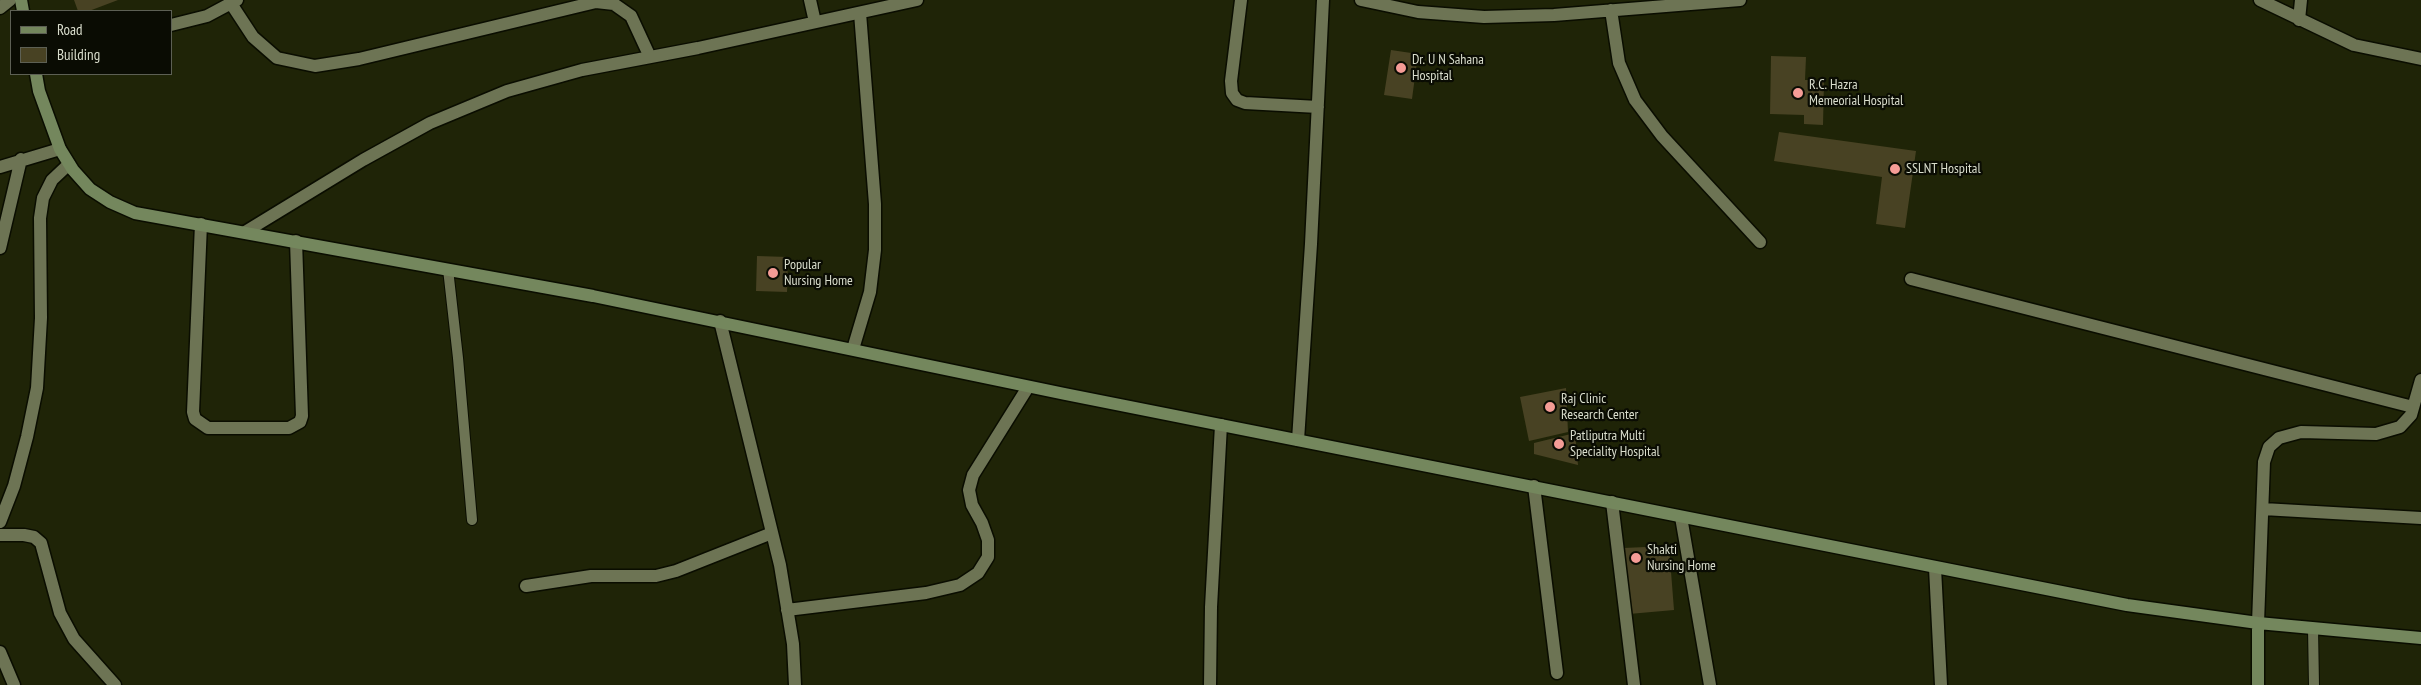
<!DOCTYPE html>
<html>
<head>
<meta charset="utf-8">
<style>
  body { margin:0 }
  #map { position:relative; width:2421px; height:685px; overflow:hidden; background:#1f2407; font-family:"PT Sans Narrow",sans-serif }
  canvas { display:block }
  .legend { position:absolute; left:10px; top:10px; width:162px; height:65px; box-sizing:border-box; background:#0a0c03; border:1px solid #5d6054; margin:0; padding:6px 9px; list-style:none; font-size:15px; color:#dadecd }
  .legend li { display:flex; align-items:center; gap:10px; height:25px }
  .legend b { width:25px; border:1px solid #5d6054 }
</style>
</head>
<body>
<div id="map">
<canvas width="2421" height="685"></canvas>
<ul class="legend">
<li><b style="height:6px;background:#74875d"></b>Road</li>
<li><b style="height:14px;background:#484223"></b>Building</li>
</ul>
</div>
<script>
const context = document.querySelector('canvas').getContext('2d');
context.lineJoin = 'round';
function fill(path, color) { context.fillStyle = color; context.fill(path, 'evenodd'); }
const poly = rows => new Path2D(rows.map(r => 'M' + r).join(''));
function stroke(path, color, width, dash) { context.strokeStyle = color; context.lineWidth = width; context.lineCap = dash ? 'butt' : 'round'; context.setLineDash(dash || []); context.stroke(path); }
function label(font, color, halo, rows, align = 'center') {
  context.font = font + ' "PT Sans Narrow",sans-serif'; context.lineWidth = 4.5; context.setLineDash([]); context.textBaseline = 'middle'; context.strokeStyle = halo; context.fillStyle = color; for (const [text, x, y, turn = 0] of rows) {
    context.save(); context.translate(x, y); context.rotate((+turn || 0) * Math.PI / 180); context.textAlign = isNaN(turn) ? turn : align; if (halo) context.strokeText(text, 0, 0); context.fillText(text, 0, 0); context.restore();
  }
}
const building = poly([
  [74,0,118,0,89,11,78,11],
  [1391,50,1418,54,1412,99,1384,95],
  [1771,56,1806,57,1805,80,1824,80,1823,125,1804,124,1804,115,1770,114],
  [1779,132,1916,151,1905,228,1876,224,1882,177,1774,161],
  [757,256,788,257,787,292,756,291],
  [1566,388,1568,432,1529,441,1520,397],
  [1575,433,1578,465,1534,454,1534,443],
  [1669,546,1674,610,1629,614,1623,548]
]);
const service = poly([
  [448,269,458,358,472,520],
  [2313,628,2314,685]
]);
const minor = poly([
  [810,0,815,22],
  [1241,0,1231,81,1232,93,1237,100,1245,103,1318,107],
  [1361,0,1418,12,1484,17,1554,15,1740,0],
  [2260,0,2354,45,2421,59],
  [232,5,253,37,277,58,315,66,359,59,596,2,614,4,631,16,650,57],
  [0,8,10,0],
  [1611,10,1619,63,1635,100,1662,136,1760,242],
  [2299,20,2301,0],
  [171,25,207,16,237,0],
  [0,167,60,149],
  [201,224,193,412,195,419,208,428,289,428,300,422,302,416,296,241],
  [245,232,363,160,430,123,507,91,582,70,698,48,917,0],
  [0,248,21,159],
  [1911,279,2413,407],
  [720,321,780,565,793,644,795,685],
  [853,349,870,292,875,250,875,204,860,13],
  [1298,440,1311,244,1323,0],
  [1534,486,1557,673],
  [1612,502,1634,685],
  [2263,509,2421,518],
  [1681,517,1710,685],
  [0,522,14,486,27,437,37,388,41,318,40,218,43,198,52,180,69,164],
  [0,535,24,535,34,537,41,543,60,613,74,639,115,685],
  [1935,568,1941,685],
  [526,586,591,576,656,576,676,571,772,533],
  [787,610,926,593,960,585,978,573,988,557,988,540,982,523,972,505,969,490,973,475,1028,387],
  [2258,623,2264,462,2269,447,2279,438,2301,432,2376,434,2400,427,2411,415,2421,380],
  [0,652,14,685],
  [1210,685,1211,607,1221,425]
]);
const secondary = poly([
  [21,0,23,11],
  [36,74,39,91,60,149,73,170,90,189,110,202,135,213,593,296,1065,394,2127,605,2258,623,2421,638],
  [2258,623,2258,685]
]);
const markers = [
  [1401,68,6,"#f59c96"],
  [1798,93,6,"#f59c96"],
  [1895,169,6,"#f59c96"],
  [773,273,6,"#f59c96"],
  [1550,407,6,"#f59c96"],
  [1559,444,6,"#f59c96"],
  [1636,558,6,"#f59c96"]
];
const poiNames = [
  ["Dr. U N Sahana",1412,60],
  ["Hospital",1412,76],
  ["R.C. Hazra",1809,85],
  ["Memeorial Hospital",1809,101],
  ["SSLNT Hospital",1906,169],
  ["Popular",784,265],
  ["Nursing Home",784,281],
  ["Raj Clinic",1561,399],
  ["Research Center",1561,415],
  ["Patliputra Multi",1570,436],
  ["Speciality Hospital",1570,452],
  ["Shakti",1647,550],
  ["Nursing Home",1647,566]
];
fill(building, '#484223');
stroke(service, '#0a0d00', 12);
stroke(minor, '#0a0d00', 15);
stroke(secondary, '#0a0d00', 15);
stroke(service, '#6d7454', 10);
stroke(minor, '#6d7454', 12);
stroke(secondary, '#74875d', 12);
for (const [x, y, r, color] of markers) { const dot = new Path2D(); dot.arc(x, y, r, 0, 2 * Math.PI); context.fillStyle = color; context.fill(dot); stroke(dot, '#0a0c03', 2); }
label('14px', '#dadecd', '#0a0c03', poiNames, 'left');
</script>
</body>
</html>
